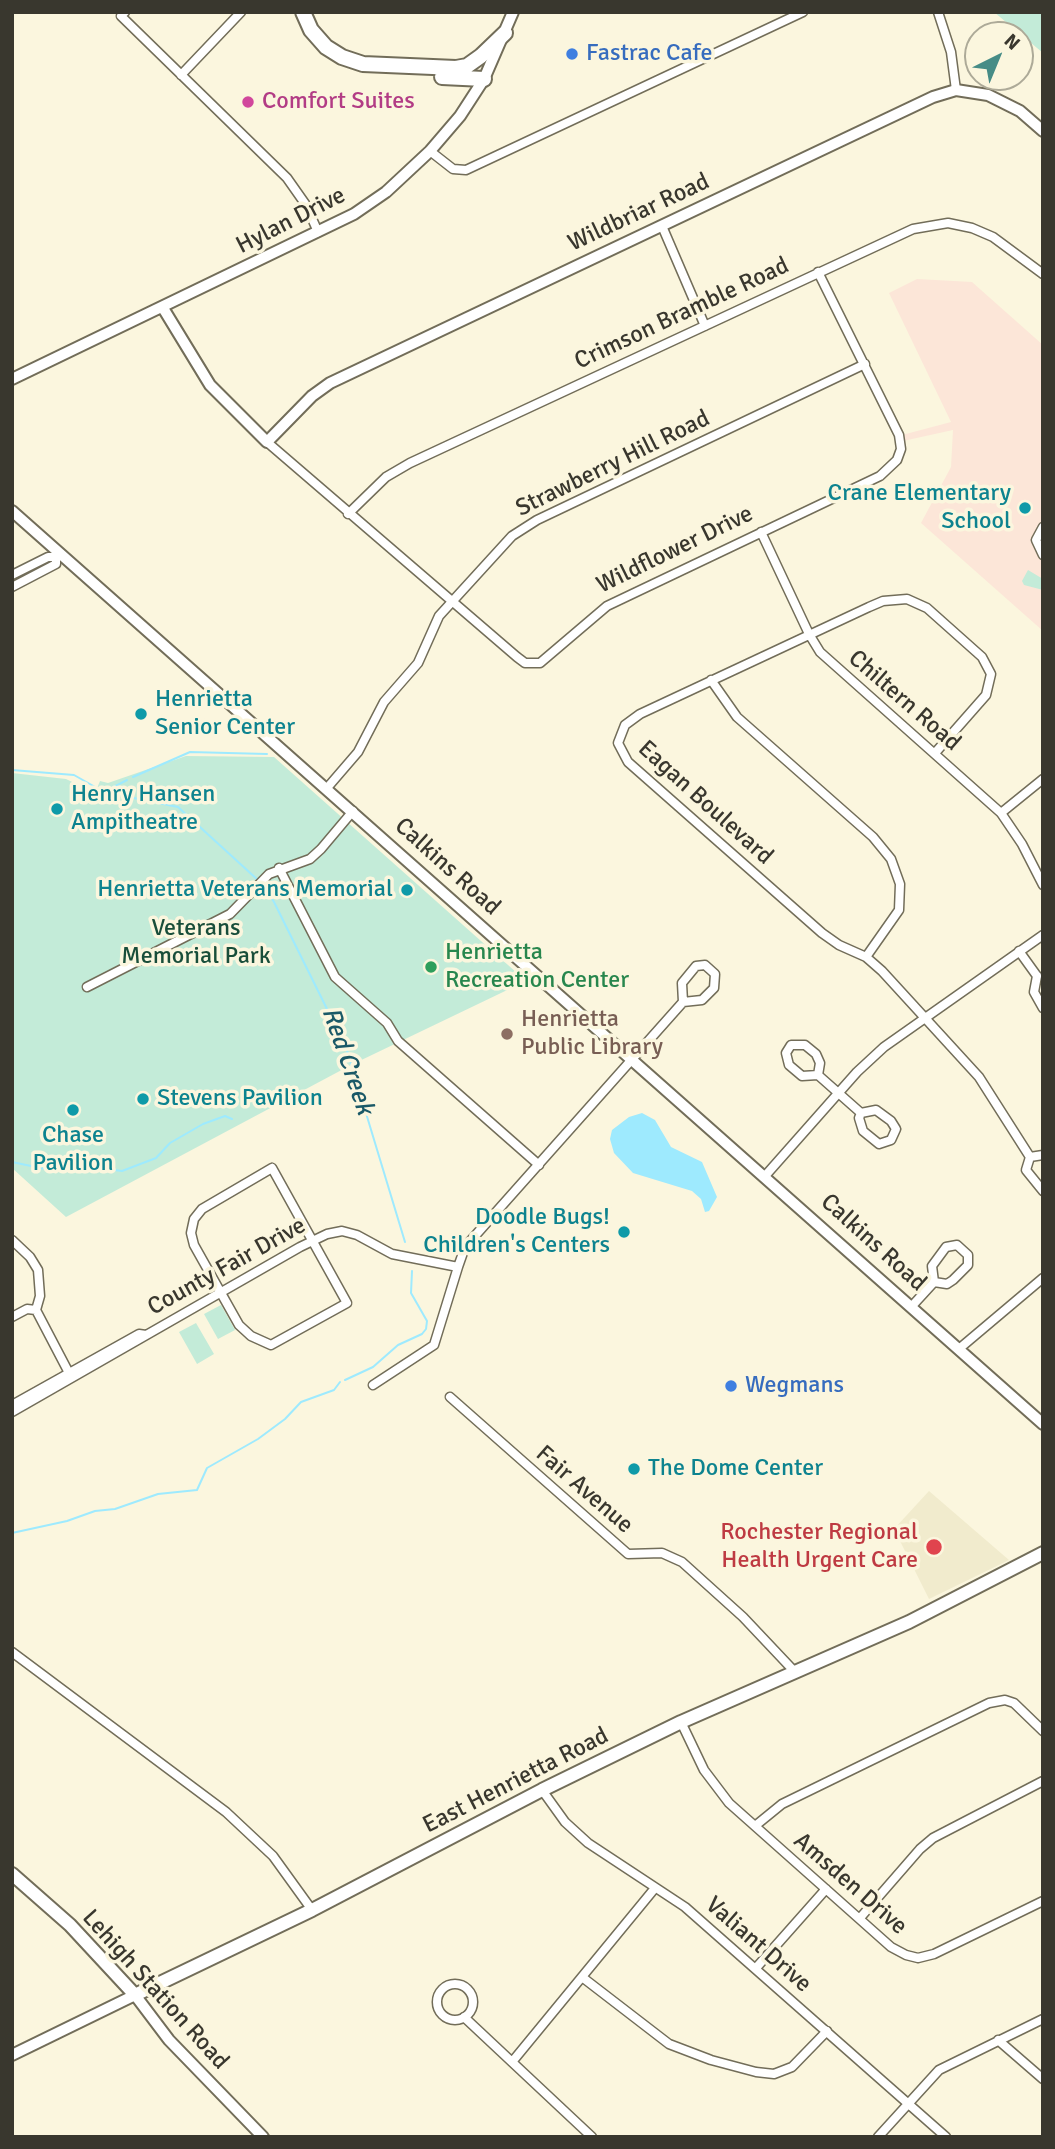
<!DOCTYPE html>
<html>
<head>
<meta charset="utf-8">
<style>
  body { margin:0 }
  #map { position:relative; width:1055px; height:2149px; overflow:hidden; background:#fbf6de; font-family:Signika,sans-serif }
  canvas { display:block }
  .frame { position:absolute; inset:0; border:14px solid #39372e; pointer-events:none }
  .north { position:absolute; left:964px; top:21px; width:70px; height:70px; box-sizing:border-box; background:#fbf6de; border:2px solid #adaa98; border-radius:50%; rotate:43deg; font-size:19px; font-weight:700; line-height:28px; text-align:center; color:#39372e }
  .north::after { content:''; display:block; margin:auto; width:24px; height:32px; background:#468c86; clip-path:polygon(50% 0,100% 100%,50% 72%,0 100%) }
</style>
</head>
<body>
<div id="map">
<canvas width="1055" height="2149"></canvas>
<div class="frame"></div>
<div class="north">N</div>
</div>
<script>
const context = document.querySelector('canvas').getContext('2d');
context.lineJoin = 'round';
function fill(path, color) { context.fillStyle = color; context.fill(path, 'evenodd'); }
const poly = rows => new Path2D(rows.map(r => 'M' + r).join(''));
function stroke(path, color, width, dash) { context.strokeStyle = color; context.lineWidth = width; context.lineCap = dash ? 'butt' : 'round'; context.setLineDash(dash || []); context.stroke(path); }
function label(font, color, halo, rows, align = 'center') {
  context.font = font + ' Signika,sans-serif'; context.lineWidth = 7; context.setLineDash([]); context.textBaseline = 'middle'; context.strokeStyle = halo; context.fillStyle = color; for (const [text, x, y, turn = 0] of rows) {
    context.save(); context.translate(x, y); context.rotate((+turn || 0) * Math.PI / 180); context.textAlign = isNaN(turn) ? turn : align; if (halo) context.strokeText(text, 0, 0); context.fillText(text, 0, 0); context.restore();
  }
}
const built = poly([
  [929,1491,1009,1560,929,1599,894,1529]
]);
const education = poly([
  [917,279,972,282,1043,345,1043,631,921,523,951,467,953,430,903,441,902,435,951,422,889,293]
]);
const green = poly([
  [994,12,1043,12,1043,53],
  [1028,570,1043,579,1043,590,1024,585,1022,581],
  [186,756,274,757,526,981,351,1065,66,1217,12,1168,12,773,66,779,95,793,100,781,108,783],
  [221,1305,235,1330,218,1339,204,1314],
  [196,1323,214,1354,197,1364,179,1332]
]);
const water = poly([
  [642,1113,655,1120,671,1147,702,1162,717,1197,709,1211,705,1212,701,1199,692,1191,633,1173,614,1153,610,1139,612,1130,629,1117]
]);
const stream = poly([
  [12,770,74,775,104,792,178,807,259,881],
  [133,777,190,752,267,754],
  [106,791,127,780],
  [263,885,274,902,329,1013,339,1024,405,1242],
  [12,1162,50,1170,98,1168,122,1171,156,1158,170,1143,203,1124,225,1116,232,1119],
  [345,1380,373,1367,398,1345,422,1334,426,1329,427,1321,411,1293,412,1271],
  [12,1533,67,1521,95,1511,115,1509,158,1494,197,1490,207,1468,258,1439,285,1419,301,1402,334,1390,340,1382]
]);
const street = poly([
  [125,12,121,16,287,178,306,205,318,232],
  [938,12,951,52,956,90],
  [181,75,241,12],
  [430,151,453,169,466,170,803,12],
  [662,226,705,326],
  [267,442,517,657,525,663,540,663,607,606,880,476,897,460,901,449,899,435,818,272],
  [348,514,386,477,410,463,913,229,948,223,972,228,993,237,1043,274],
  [1043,527,1036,540,1043,555],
  [761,532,809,634,820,652,1001,813,1022,844,1043,885],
  [12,575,48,557,56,557],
  [12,587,56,564,56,557,61,554],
  [711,680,737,717,873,837,891,859,900,884,899,910,866,957],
  [935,753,986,695,991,674,982,657,927,608,907,599,883,601,869,607,640,714,625,725,618,743,628,762,822,933,839,945,866,957,882,971,979,1077,1030,1157],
  [327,788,358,752,384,702,418,663,439,616,512,536,537,520,865,364],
  [1001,813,1043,779],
  [279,868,335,977,387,1023,398,1041,539,1165],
  [1019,951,1037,976],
  [1037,976,1034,992,1043,1008],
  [87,987,230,914,269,874,310,859,321,849,353,811],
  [818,1075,802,1076,789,1065,786,1053,791,1045,805,1045,816,1054,820,1063,818,1075,861,1113,859,1118,863,1131,879,1144,891,1140,896,1129,891,1121,876,1110,861,1113],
  [1043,1155,1030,1157,1026,1170,1043,1191],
  [272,1168,347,1303,271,1345,251,1336,239,1325,194,1245,191,1233,194,1219,202,1209,272,1168],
  [765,1176,857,1072,884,1047,1043,935],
  [12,1240,30,1257,38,1270,40,1296,36,1310],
  [458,1267,465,1247,683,1002,702,1000,714,988,715,974,705,965,696,966,682,983,683,1002],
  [912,1306,934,1282,947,1284,953,1280,968,1265,968,1255,957,1245,946,1247,932,1266,934,1282],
  [36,1310,69,1373],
  [12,1317,27,1309,36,1310],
  [960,1348,1043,1278],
  [450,1397,628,1554,662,1553,682,1562,743,1617,794,1671],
  [12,1405,139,1334,146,1335],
  [12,1412,300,1247,327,1234,342,1231,357,1235,392,1254,458,1267,434,1345,373,1385],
  [12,1652,226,1812,273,1856,312,1910],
  [681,1722,704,1770,729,1803,891,1947,906,1955,918,1958,934,1954,1043,1901],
  [542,1790,565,1822,588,1843,685,1907,946,2137],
  [755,1826,782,1804,989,1703,1005,1700,1014,1703,1043,1731],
  [860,1918,920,1849,933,1838,1043,1781],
  [756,1968,826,1889],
  [582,1977,669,2044,711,2060,756,2072,774,2074,792,2067,827,2031],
  '437 2002a18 18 0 1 1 36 0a18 18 0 1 1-36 0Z',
  [464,2017,592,2137],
  [998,2040,1043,2079],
  [512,2062,655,1888],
  [878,2137,939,2070,1043,2019]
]);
const secondary = poly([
  [163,308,210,385,267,442,312,396,330,383,933,97,956,90,988,95,1020,111,1043,131],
  [12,379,354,214,386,192,430,151,460,116,484,79,513,12],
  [12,511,1043,1424],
  [12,2055,135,1995,169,2040,263,2137]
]);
const primary = poly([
  [12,1874,70,1925,135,1995,312,1910,542,1790,681,1722,909,1622,1043,1553]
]);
const highway = poly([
  [303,12,311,30,326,47,342,57,363,64,456,68,467,66,481,56,505,33],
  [442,77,484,79]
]);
const markers = [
  [572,54,7,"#3f7fe0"],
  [248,102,7,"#d1479c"],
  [1025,508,7,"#0f9aa8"],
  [141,714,7,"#0f9aa8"],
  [57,809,7,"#0f9aa8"],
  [407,890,7,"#0f9aa8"],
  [431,967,7,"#2e9e5b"],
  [507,1034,7,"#8d6e63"],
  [143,1099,7,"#0f9aa8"],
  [73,1110,7,"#0f9aa8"],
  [624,1232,7,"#0f9aa8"],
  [731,1386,7,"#3f7fe0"],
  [634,1469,7,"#0f9aa8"],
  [934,1547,9,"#e0444e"]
];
const shopNames = [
  ["Fastrac Cafe",586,54],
  ["Wegmans",745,1386]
];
const hotelNames = [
  ["Comfort Suites",262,102]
];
const streetNames = [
  ["Wildbriar Road",639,213,-25],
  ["Hylan Drive",291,221,-27],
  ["Crimson Bramble Road",682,314,-25],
  ["Strawberry Hill Road",613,464,-26],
  ["Wildflower Drive",675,550,-26],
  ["Chiltern Road",904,701,41],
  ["Eagan Boulevard",705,803,42],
  ["Calkins Road",447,867,42],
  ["Calkins Road",873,1243,42],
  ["County Fair Drive",227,1267,-29],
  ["Fair Avenue",584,1490,41],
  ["East Henrietta Road",516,1781,-27],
  ["Amsden Drive",850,1884,41],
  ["Valiant Drive",758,1945,41],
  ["Lehigh Station Road",155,1990,48]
];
const cultureNames = [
  ["Crane Elementary",1011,494,"right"],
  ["School",1011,522,"right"],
  ["Henrietta",155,700],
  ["Senior Center",155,728],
  ["Henry Hansen",71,795],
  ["Ampitheatre",71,823],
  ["Henrietta Veterans Memorial",393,890,"right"],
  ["Stevens Pavilion",157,1099],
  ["Chase",73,1136,"center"],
  ["Pavilion",73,1164,"center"],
  ["Doodle Bugs!",610,1218,"right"],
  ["Children's Centers",610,1246,"right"],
  ["The Dome Center",648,1469]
];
const parkNames = [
  ["Veterans",196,929],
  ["Memorial Park",196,957]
];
const leisureNames = [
  ["Henrietta",445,953],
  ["Recreation Center",445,981]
];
const educationNames = [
  ["Henrietta",521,1020],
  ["Public Library",521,1048]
];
const healthNames = [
  ["Rochester Regional",918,1533],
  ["Health Urgent Care",918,1561]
];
const waterNames = [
  ["Red Creek",347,1061,71]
];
fill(built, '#f1ebcd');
fill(education, '#fce6d8');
fill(green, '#c3ebd8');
fill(water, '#9eeafe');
stroke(stream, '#9eeafe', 2);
stroke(street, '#726d59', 11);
stroke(secondary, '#726d59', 14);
stroke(primary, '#726d59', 16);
stroke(highway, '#726d59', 18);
stroke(street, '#fff', 8);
stroke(secondary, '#fff', 10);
stroke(primary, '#fff', 12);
stroke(highway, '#fff', 14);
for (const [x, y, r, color] of markers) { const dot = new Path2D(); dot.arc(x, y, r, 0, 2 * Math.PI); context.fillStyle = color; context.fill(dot); stroke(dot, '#fbf6de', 2.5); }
label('24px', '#366cbe', '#fbf6de', shopNames, 'left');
label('24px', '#b23c85', '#fbf6de', hotelNames, 'left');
label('24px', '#39372e', '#fbf6de', streetNames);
label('24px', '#0d838f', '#fbf6de', cultureNames, 'left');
label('24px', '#194e3a', '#fbf6de', parkNames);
label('24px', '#27864d', '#fbf6de', leisureNames, 'left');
label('24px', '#785e54', '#fbf6de', educationNames, 'left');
label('24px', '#be3a42', '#fbf6de', healthNames, 'right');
label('italic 26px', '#1a5967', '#fbf6de', waterNames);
</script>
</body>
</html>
